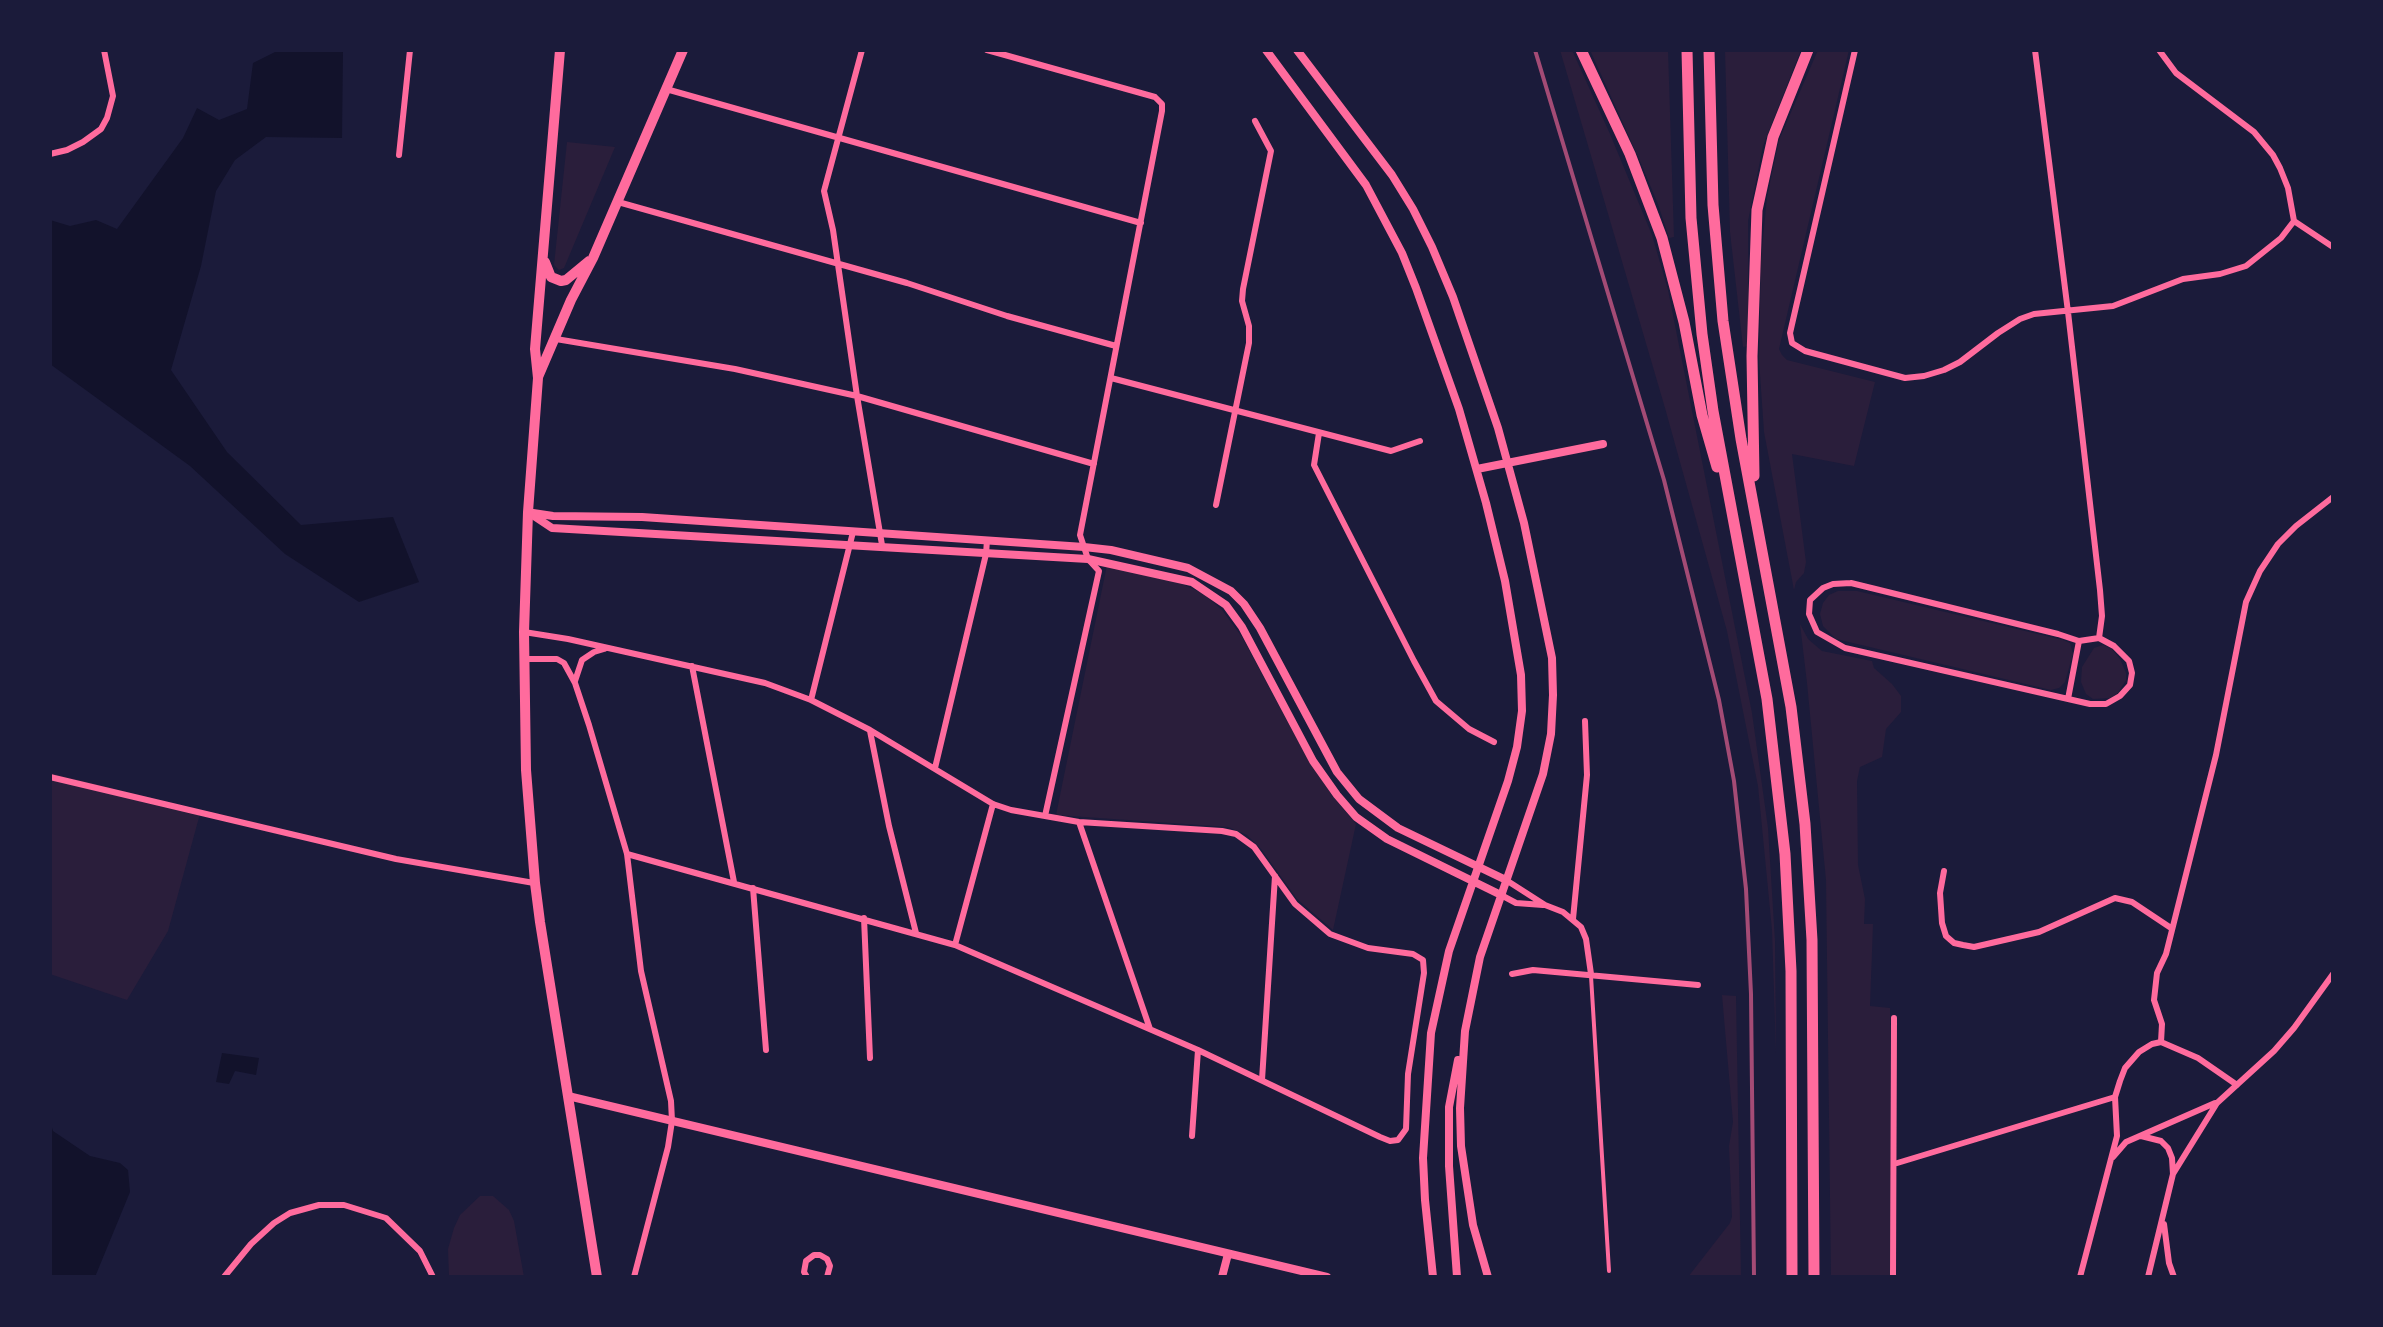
<!DOCTYPE html>
<html>
<head>
<meta charset="utf-8">
<style>
  body { margin:0 }
  #map { position:relative; width:2383px; height:1327px; overflow:hidden; background:#1b1b3a; font-family:Georgia,serif }
  canvas { display:block }
  .frame { position:absolute; inset:0; border:52px solid #1b1b3a; pointer-events:none }
</style>
</head>
<body>
<div id="map">
<canvas width="2383" height="1327"></canvas>
<div class="frame"></div>
</div>
<script>
const context = document.querySelector('canvas').getContext('2d');
context.lineJoin = 'round';
function fill(path, color) { context.fillStyle = color; context.fill(path, 'evenodd'); }
const poly = rows => new Path2D(rows.map(r => 'M' + r).join(''));
function stroke(path, color, width, dash) { context.strokeStyle = color; context.lineWidth = width; context.lineCap = dash ? 'butt' : 'round'; context.setLineDash(dash || []); context.stroke(path); }
const green = poly([
  [1560,50,1572,50,1610,134,1652,235,1668,290,1752,713,1768,828,1775,941,1776,1055,1772,930,1758,786,1727,631,1665,408],
  [1590,50,1668,50,1674,237,1669,238,1658,204,1639,159],
  [1725,50,1801,50,1763,146,1748,221,1748,346,1743,347,1730,232],
  [1818,50,1849,50,1779,349,1782,355,1787,360,1875,382,1854,466,1792,454,1806,562,1804,573,1796,582,1794,590,1764,432,1759,360,1761,259,1767,197,1779,140],
  [567,142,615,147,564,268,559,270,554,265],
  [1107,565,1182,584,1204,594,1222,610,1242,637,1298,741,1331,794,1356,824,1333,930,1297,899,1261,849,1247,835,1228,827,1056,815],
  [1838,591,1857,591,2063,640,2070,643,2073,654,2065,682,2059,688,2051,690,1836,639,1823,626,1820,614,1823,603,1829,595],
  [1800,624,1808,639,1822,651,1872,661,1874,668,1892,684,1901,696,1901,712,1886,729,1882,757,1860,767,1857,781,1858,865,1865,899,1864,924,1873,924,1870,1006,1890,1008,1890,1277,1831,1277,1826,880,1807,683],
  [2103,645,2112,649,2120,659,2126,673,2126,680,2118,693,2110,698,2093,699,2086,694,2081,682,2082,667,2094,648],
  [50,773,201,810,168,931,127,1000,50,974],
  [1722,995,1736,996,1741,1277,1688,1277,1730,1223,1732,1217,1729,1146,1733,1122],
  [480,1196,493,1196,509,1210,514,1221,524,1277,449,1277,448,1249,454,1228,460,1215]
]);
const water = poly([
  [279,50,343,50,342,138,266,137,235,160,216,191,201,266,171,370,227,452,301,525,393,517,419,582,359,602,285,554,190,466,50,364,50,220,70,226,96,220,117,229,183,138,197,108,219,120,247,109,253,63],
  [222,1053,259,1058,256,1075,235,1071,229,1084,216,1082],
  [50,1121,53,1131,90,1156,120,1163,128,1170,130,1192,95,1277,50,1277]
]);
const service = poly([
  [1591,976,1609,1271]
]);
const minor = poly([
  [862,50,824,191,833,230,857,396,882,545],
  [987,50,1155,97,1162,104,1162,111,1080,535,1088,559,1099,571,1045,816],
  [1855,50,1790,333,1792,343,1805,351,1905,378,1924,376,1944,370,1960,362,1998,333,2020,319,2034,314,2113,306,2183,279,2220,274,2246,266,2281,238,2294,221],
  [2035,50,2068,312,2100,590,2102,616,2099,638],
  [2159,50,2176,73,2254,132,2273,155,2280,168,2288,188,2294,221,2333,247],
  [666,89,1141,223],
  [50,154,67,150,83,142,101,129,107,118,113,96,104,50],
  [399,155,410,50],
  [618,202,907,283,1007,316,1116,346],
  [556,339,735,369,857,396,1094,464],
  [1111,378,1391,451,1420,441],
  [1319,433,1314,465,1414,661,1436,701,1469,729,1494,742],
  [1216,505,1249,343,1249,326,1242,301,1243,289,1271,151,1255,121],
  [1851,583,2058,634,2079,641,2099,638,2114,646,2129,661,2132,673,2130,685,2120,696,2106,704,2090,704,1845,648,1817,632,1809,614,1810,600,1823,588,1833,584,1851,583],
  [524,632,568,639,765,683,811,700,870,730,993,804,1011,810,1079,822,1222,831,1236,834,1254,847,1295,904,1330,934,1368,948,1413,954,1423,960,1424,973,1408,1074,1406,1129,1398,1140,1390,1141,1380,1137,1198,1050,955,945,627,854],
  [526,659,557,659,564,663,575,683,589,725,627,854,641,971,671,1101,672,1121,668,1147,634,1277],
  [692,666,734,882],
  [575,681,582,660,594,652,604,649],
  [2068,699,2079,641],
  [811,700,853,532],
  [870,731,889,826,916,933],
  [935,768,986,554,987,540],
  [50,777,396,859,534,883],
  [1079,822,1150,1029],
  [1944,871,1940,893,1942,923,1946,936,1954,943,1963,945,1974,947,2039,932,2115,898,2132,902,2171,928],
  [1506,880,1545,905,1563,912,1581,927,1586,939,1591,974],
  [753,888,766,1050],
  [1501,895,1516,903,1543,905],
  [864,918,870,1058],
  [1573,919,1587,775,1585,721],
  [955,945,993,804],
  [1512,974,1533,970,1698,985],
  [2161,1042,2162,1024,2154,1000,2157,973,2166,954,2216,755,2246,602,2260,571,2278,544,2296,526,2333,497],
  [2161,1042,2198,1058,2237,1085],
  [1262,1080,1275,876],
  [1192,1136,1198,1050],
  [2141,1136,2161,1141,2168,1148,2172,1158,2173,1174,2148,1277],
  [2113,1157,2126,1142,2215,1103],
  [1894,1164,2115,1097],
  [2173,1174,2217,1103,2274,1051,2294,1028,2333,974],
  [2164,1224,2169,1263,2174,1277],
  [224,1277,251,1244,274,1223,290,1213,319,1205,344,1205,386,1218,420,1251,433,1277],
  [807,1277,804,1272,806,1261,814,1255,820,1255,827,1259,830,1266,827,1277],
  [1893,1277,1894,1018],
  [2080,1277,2117,1136,2115,1097,2120,1081,2125,1068,2139,1052,2152,1044,2161,1042]
]);
const tertiary = poly([
  [1266,50,1366,185,1402,253,1416,288,1459,409,1486,503,1505,581,1521,675,1522,711,1517,747,1508,781,1449,951,1431,1033,1423,1158,1425,1200,1433,1277],
  [1297,50,1392,175,1413,209,1432,247,1453,297,1498,428,1524,523,1552,658,1553,695,1551,734,1543,774,1480,957,1465,1031,1460,1108,1461,1146,1473,1225,1488,1277],
  [1477,469,1603,444],
  [528,512,552,528,1088,559,1192,582,1226,605,1242,627,1313,761,1337,795,1356,817,1387,839,1501,895],
  [533,513,553,516,642,517,1084,547,1111,550,1188,568,1231,591,1244,604,1260,628,1337,772,1359,799,1398,828,1506,880],
  [568,1096,1327,1277],
  [1222,1277,1228,1254],
  [1457,1277,1449,1166,1449,1107,1458,1060]
]);
const primary = poly([
  [560,50,535,349,538,378,528,512,524,632,526,770,535,883,540,922,597,1277],
  [545,262,551,277,561,281,566,280,589,261],
  [538,377,571,300,593,258,683,50]
]);
const motorway = poly([
  [1581,50,1630,154,1662,238,1684,322,1702,415,1717,467],
  [1687,50,1691,218,1702,334,1713,411,1767,699,1785,854,1791,971,1792,1277],
  [1709,50,1713,205,1723,321,1741,439,1791,707,1805,824,1812,940,1814,1277],
  [1754,476,1752,356,1757,210,1773,137,1808,50]
]);
const rail = poly([
  [1535,50,1664,480,1719,700,1734,781,1746,889,1751,994,1754,1277]
]);
fill(green, '#2a1e3b');
fill(water, '#12122b');
stroke(service, '#ff6b9d', 4);
stroke(minor, '#ff6b9d', 6);
stroke(tertiary, '#ff6b9d', 8);
stroke(primary, '#ff6b9d', 10);
stroke(motorway, '#ff6b9d', 11);
stroke(rail, '#a44b75', 4);
</script>
</body>
</html>
